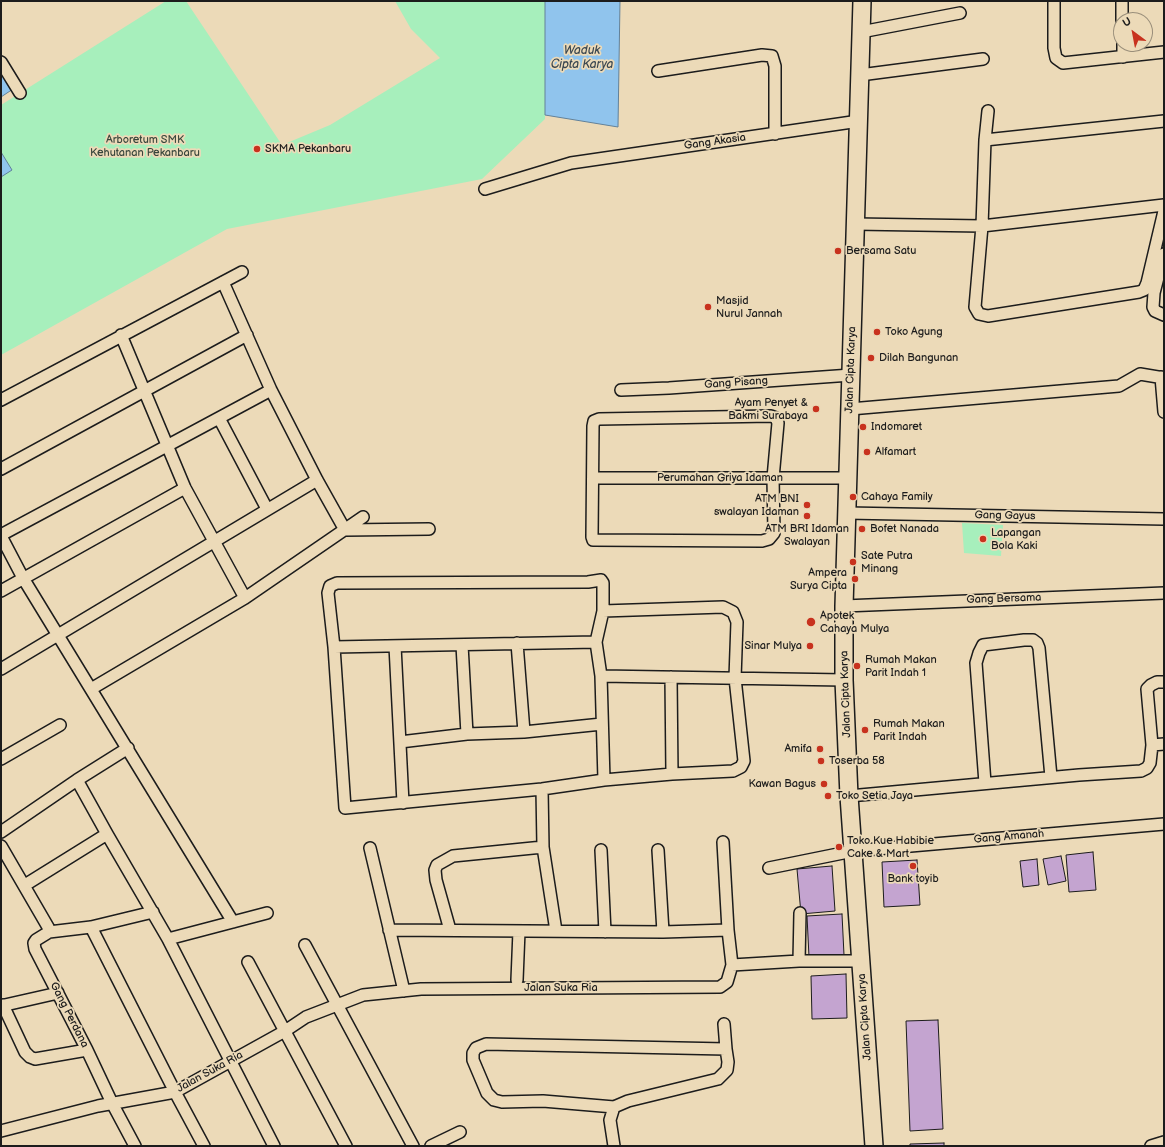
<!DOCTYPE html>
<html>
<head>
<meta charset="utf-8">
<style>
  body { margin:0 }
  #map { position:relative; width:1165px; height:1147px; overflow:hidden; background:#ecdab8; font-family:"Balsamiq Sans",sans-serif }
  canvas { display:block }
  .frame { position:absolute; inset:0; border:2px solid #1c1c1c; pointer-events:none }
  .north { position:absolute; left:1113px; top:12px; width:40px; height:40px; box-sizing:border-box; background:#ecdab8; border:1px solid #998e7a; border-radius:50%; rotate:328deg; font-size:11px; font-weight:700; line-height:16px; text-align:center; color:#1c1c1c }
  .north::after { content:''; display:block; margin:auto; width:14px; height:18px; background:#c8321e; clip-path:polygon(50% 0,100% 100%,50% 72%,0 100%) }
</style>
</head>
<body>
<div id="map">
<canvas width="1165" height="1147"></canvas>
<div class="frame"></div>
<div class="north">U</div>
</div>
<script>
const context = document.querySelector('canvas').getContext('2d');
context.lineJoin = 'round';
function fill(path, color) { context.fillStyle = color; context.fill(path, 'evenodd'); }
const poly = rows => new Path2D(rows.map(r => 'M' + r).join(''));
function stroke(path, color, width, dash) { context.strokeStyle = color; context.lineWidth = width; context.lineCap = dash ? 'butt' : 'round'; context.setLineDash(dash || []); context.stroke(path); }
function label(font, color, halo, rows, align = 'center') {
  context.font = font + ' "Balsamiq Sans",sans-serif'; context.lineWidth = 3.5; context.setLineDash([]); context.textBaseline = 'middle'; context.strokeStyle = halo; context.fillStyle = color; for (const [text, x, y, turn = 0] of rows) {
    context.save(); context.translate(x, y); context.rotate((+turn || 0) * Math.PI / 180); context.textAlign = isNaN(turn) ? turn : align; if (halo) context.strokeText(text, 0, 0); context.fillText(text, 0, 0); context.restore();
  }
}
const green = poly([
  [166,1,186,1,282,145,330,125,440,58,411,29,395,1,545,1,545,119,482,179,227,229,1,355,1,105],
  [962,523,1003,525,1001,556,964,553]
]);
const water = poly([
  [545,1,620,1,618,127,545,115,545,1],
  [1,72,13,89,1,97,1,72],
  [1,152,12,170,1,177,1,152]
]);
const building = poly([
  [1093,852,1096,890,1069,892,1066,855,1093,852],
  [1061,856,1066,881,1048,885,1043,859,1061,856],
  [1037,859,1039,885,1023,887,1020,861,1037,859],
  [917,860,920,905,884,907,882,862,917,860],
  [832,866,835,911,801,914,797,869,832,866],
  [842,914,844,955,809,957,807,916,842,914],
  [846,974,847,1018,812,1019,811,976,846,974],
  [938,1020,943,1129,910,1131,906,1021,938,1020],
  [944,1143,944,1146,910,1146,910,1144,944,1143]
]);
const street = poly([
  [1054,1,1054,48,1056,58,1063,63,1164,52],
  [1122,1,1122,20],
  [861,32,960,13],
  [1123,44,1123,57],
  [1,62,20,93],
  [658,71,762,55,772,56,775,66,775,134],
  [860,75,983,59],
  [988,111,985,140,982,226,975,307,979,314,988,316,1139,292,1144,290,1147,283,1164,211],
  [985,140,1164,121],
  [485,189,571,163,859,121],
  [855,224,982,226,1164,205],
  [1164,254,1154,293,1153,307,1155,311,1164,315],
  [223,282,271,390,317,480,345,530,429,529],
  [121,335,185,488,245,598],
  [1161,377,1164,412],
  [621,390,669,388,851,375],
  [1,400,242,272],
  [850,409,1119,386,1140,374,1164,378],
  [771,416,776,418,778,423,773,478,774,533,769,539,762,541,593,540,592,537,593,426,594,421,599,419,771,416],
  [219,418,267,509],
  [1,469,247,335],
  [593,478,848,478],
  [847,513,1164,519],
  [1,535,271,390],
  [1,536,23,578,233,922],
  [1,591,185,488],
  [844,606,1164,593],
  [596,642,334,647,345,808,542,789,604,780,672,774,733,771,741,767,744,761,735,678,737,622,733,612,723,607,603,611,596,642,601,676,604,780],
  [517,643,524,732,602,724],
  [462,645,467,734],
  [395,646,403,803],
  [334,647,328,593,330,586,337,583,588,582,601,580,603,583,603,611],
  [1,669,317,480],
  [601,676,844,680],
  [671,677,672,774],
  [91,689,245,598,363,517],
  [400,742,467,734,524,732],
  [1152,745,1164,744],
  [1,759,60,725],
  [77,780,107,834,168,939,274,1146],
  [985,783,976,663,979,653,983,645,1024,640,1033,640,1037,643,1039,648,1051,777],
  [542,789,543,847,556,931],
  [849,796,1079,775,1141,771,1147,768,1150,763,1152,745,1147,689,1151,685,1157,682,1164,682],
  [1,832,77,780,128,748],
  [723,842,728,930],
  [1,846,48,927,49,932,91,927,153,912],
  [370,848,404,991],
  [601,850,605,932],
  [658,850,663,932],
  [769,868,853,851,1164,824],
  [25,885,107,834],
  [91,927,175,1092,204,1146],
  [450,930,436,880,435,870,437,865,453,856,543,847],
  [49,932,36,940,34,943,35,949,87,1050,112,1103,135,1146],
  [168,939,267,913],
  [305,945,413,1146],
  [799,961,800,913],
  [248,962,346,1146],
  [732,965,799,961,861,961],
  [517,980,519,931],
  [3,1005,25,1052,30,1057,35,1059,87,1050],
  [1,1006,58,993],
  [724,1024,726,1049],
  [1,1131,98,1106,175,1092,285,1031,306,1017,363,995,421,989,720,987,727,982,732,965,728,930,663,932,389,930],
  [431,1146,460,1132],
  [614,1146,610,1120,614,1107,628,1101,718,1079,727,1070,728,1062,726,1049,486,1044,476,1048,473,1053,473,1060,487,1093,494,1100,502,1102,543,1101,614,1107],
  [1151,1146,1164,1142]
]);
const primary = poly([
  [862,1,844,606,844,680,849,796,874,1146]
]);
const markers = [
  [257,149,4,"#c8321e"],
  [838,251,4,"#c8321e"],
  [708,307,4,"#c8321e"],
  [877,332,4,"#c8321e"],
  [871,358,4,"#c8321e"],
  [816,409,4,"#c8321e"],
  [863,427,4,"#c8321e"],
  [867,452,4,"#c8321e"],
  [853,497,4,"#c8321e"],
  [807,505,4,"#c8321e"],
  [807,516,4,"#c8321e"],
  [862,529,4,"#c8321e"],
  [983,539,4,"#c8321e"],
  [853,562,4,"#c8321e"],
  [855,579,4,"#c8321e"],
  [811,622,5,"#c8321e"],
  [810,646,4,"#c8321e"],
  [857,666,4,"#c8321e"],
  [865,730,4,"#c8321e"],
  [820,749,4,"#c8321e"],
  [821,761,4,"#c8321e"],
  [824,784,4,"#c8321e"],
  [828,796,4,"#c8321e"],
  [839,847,4,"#c8321e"],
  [913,866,4,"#c8321e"]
];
const parkNames = [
  ["Arboretum SMK",145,140],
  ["Kehutanan Pekanbaru",145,153]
];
const streetNames = [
  ["Gang Akasia",715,142,-8],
  ["Jalan Cipta Karya",851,370,-88],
  ["Gang Pisang",736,383,-4],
  ["Perumahan Griya Idaman",720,478],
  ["Gang Gayus",1005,516,1],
  ["Gang Bersama",1004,599,-2],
  ["Jalan Cipta Karya",846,694,-92],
  ["Gang Amanah",1009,837,-5],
  ["Jalan Suka Ria",561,988],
  ["Gang Perdana",69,1015,63],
  ["Jalan Cipta Karya",865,1017,-94],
  ["Jalan Suka Ria",210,1072,-29]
];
const poiNames = [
  ["SKMA Pekanbaru",265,149],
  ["Bersama Satu",846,251],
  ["Masjid",716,301],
  ["Nurul Jannah",716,314],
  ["Toko Agung",885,332],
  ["Dilah Bangunan",879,358],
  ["Ayam Penyet &",808,403,"right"],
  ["Bakmi Surabaya",808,416,"right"],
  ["Indomaret",871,427],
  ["Alfamart",875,452],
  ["Cahaya Family",861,497],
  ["ATM BNI",799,499,"right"],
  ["swalayan Idaman",799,512,"right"],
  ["ATM BRI Idaman",807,529,"center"],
  ["Swalayan",807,542,"center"],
  ["Bofet Nanada",870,529],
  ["Lapangan",991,533],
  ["Bola Kaki",991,546],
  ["Sate Putra",861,556],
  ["Minang",861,569],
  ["Ampera",847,573,"right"],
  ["Surya Cipta",847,586,"right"],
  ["Apotek",820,616],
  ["Cahaya Mulya",820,629],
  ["Sinar Mulya",802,646,"right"],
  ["Rumah Makan",865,660],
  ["Parit Indah 1",865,673],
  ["Rumah Makan",873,724],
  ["Parit Indah",873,737],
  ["Amifa",812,749,"right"],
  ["Toserba 58",829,761],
  ["Kawan Bagus",816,784,"right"],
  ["Toko Setia Jaya",836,796],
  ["Toko Kue Habibie",847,841],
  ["Cake & Mart",847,854],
  ["Bank toyib",913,879,"center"]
];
const waterNames = [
  ["Waduk",582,51],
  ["Cipta Karya",582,65]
];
fill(green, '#a7efbc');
fill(water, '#90c4ed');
stroke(water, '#628199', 1);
fill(building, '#c4a4d0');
stroke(building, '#1c1c1c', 1);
stroke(street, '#1c1c1c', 14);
stroke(primary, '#1c1c1c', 20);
stroke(street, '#ecdab8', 11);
stroke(primary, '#ecdab8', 17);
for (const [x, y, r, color] of markers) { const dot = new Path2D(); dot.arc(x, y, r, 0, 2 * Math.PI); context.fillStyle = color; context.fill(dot); stroke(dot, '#ecdab8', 1.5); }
label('11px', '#38463c', '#ecdab8', parkNames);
label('11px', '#1c1c1c', '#ecdab8', streetNames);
label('11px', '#1c1c1c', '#ecdab8', poiNames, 'left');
label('italic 12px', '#394650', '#ecdab8', waterNames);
</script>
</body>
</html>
